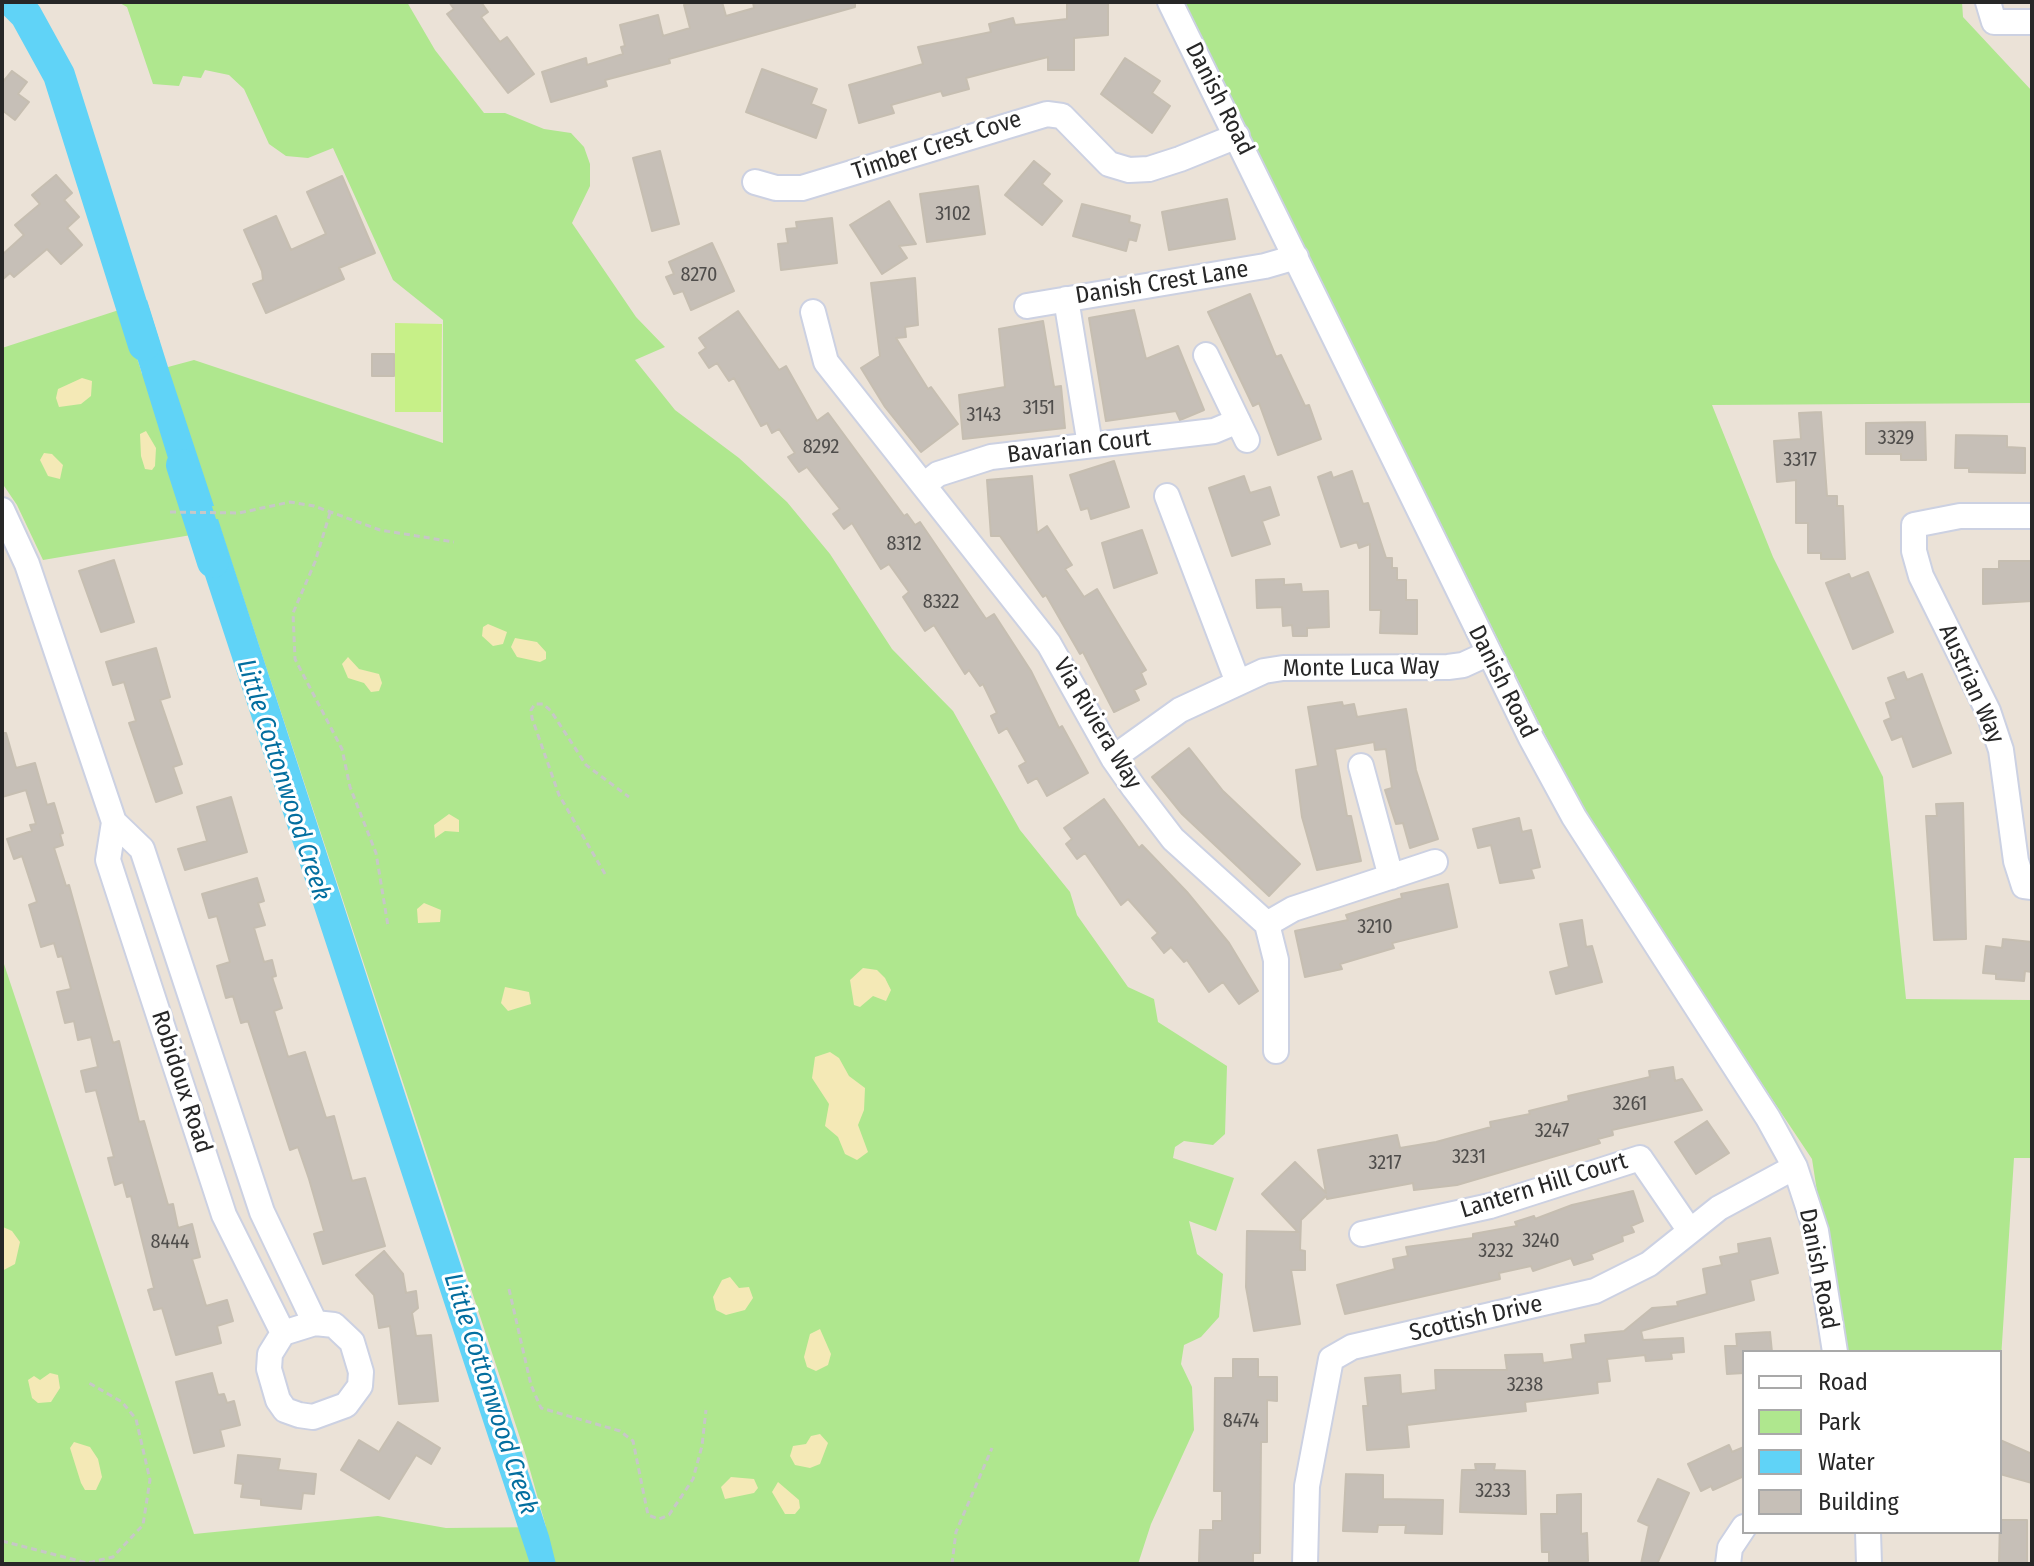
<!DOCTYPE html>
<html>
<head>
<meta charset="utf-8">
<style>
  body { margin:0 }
  #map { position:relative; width:2034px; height:1566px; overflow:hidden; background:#ebe2d7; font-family:"Fira Sans Condensed",sans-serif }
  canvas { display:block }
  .frame { position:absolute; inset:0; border:4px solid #272727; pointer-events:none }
  .legend { position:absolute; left:1742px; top:1350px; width:260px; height:184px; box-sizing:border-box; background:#fff; border:2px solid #a9a9a9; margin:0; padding:10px 14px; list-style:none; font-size:24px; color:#272727 }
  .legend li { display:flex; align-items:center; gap:16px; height:40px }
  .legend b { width:40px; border:2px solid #a9a9a9 }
</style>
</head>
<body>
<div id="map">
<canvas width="2034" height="1566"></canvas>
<div class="frame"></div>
<ul class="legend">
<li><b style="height:10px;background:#fff"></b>Road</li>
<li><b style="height:22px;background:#afe78e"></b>Park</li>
<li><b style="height:22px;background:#60d3f7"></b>Water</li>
<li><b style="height:22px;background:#c6bfb7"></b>Building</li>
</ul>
</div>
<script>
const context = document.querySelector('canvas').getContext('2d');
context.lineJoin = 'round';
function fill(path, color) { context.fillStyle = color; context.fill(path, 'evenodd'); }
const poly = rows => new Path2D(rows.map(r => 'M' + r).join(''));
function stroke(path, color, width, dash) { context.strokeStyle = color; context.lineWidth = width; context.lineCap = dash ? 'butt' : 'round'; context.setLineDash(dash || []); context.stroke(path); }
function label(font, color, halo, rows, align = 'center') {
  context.font = font + ' "Fira Sans Condensed",sans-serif'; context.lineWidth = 6; context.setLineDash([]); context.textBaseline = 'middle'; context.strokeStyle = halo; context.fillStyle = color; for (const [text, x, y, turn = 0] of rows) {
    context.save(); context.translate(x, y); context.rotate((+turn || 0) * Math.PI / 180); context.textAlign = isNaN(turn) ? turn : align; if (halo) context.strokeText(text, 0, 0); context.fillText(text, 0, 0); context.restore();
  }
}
const green = poly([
  [118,2,407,2,435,50,484,113,505,113,544,129,571,133,584,147,590,164,590,186,572,223,636,317,665,347,635,360,675,410,739,458,787,502,830,554,892,649,953,711,1020,830,1070,892,1077,915,1128,987,1154,999,1158,1022,1227,1066,1225,1134,1213,1145,1184,1141,1175,1147,1173,1158,1234,1178,1216,1231,1189,1221,1197,1254,1223,1274,1219,1317,1201,1337,1184,1345,1181,1364,1192,1387,1194,1430,1151,1524,1138,1564,2,1564,2,958,194,1534,378,1516,446,1528,546,1527,526,1456,221,530,43,560,17,505,2,483,2,348,122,309,142,374,194,360,443,443,443,320,393,280,333,148,308,158,286,156,269,144,244,89,229,75,205,70,201,78,183,76,179,86,153,84,127,7],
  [1183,2,1962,2,1963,17,2032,91,2032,403,1712,405,1773,557,1883,777,1906,999,2032,1000,2032,1158,2014,1158,2000,1374,2000,1352,1848,1352,1835,1308,1812,1159,1590,826]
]);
const sand = poly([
  [82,378,92,381,91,396,81,404,59,407,56,398,58,389],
  [146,431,156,448,155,466,152,470,145,469,141,456,140,434],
  [44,453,52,454,63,465,60,479,48,476,40,460],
  [488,624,507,632,503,644,493,646,482,636,483,627],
  [515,638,537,642,546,652,546,659,540,662,517,657,511,647],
  [348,657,359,669,379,674,382,683,379,691,371,692,364,683,348,678,342,664],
  [449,814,459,820,459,832,445,831,435,838,434,825],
  [424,903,441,910,440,922,418,923,417,909],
  [863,968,877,970,885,978,891,990,886,1001,873,996,860,1007,854,1005,850,980],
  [505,987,529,992,531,1004,508,1011,501,1003],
  [830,1052,839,1058,849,1076,865,1088,864,1110,858,1125,868,1152,857,1160,845,1154,838,1137,825,1126,829,1104,812,1078,815,1057],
  [3,1227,12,1231,20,1242,15,1264,2,1271],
  [730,1277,739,1288,749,1287,753,1298,745,1310,726,1315,716,1310,713,1297,722,1280],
  [820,1329,831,1354,828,1365,816,1371,807,1367,804,1357,810,1334],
  [50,1373,58,1375,60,1388,51,1402,38,1403,32,1398,28,1380,34,1376,40,1380],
  [820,1434,828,1443,820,1464,810,1468,795,1465,790,1456,793,1446,806,1444,811,1436],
  [74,1442,90,1447,98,1459,102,1477,96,1490,85,1490,81,1483,70,1448],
  [731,1477,754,1479,758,1488,754,1493,725,1499,721,1487],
  [778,1482,799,1500,800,1508,795,1514,785,1514,772,1492]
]);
const pitch = poly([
  [395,323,442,324,441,412,395,412]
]);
const water = poly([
  [147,300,168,367,214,506,183,507,122,309],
  [218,519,549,1536,556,1564,530,1564,187,521]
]);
const river = poly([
  [13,2,26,15,59,75,144,345],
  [182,465,213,562]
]);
const building = poly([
  [449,2,481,2,488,12,481,17,500,42,507,37,534,74,508,93,447,14,454,9,449,2],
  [693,2,722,2,726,16,754,8,753,2,855,2,855,7,669,59,670,63,605,80,607,86,551,102,542,72,586,58,587,65,623,54,621,47,625,46,620,25,658,15,663,36,690,28,684,5,693,2],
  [1067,2,1108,2,1108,35,1074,38,1074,70,1048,70,1048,57,1004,68,966,78,969,89,943,96,941,91,891,105,894,113,859,123,849,85,923,64,918,47,991,32,989,24,1013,18,1015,25,1067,19,1067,2],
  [1125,58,1160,81,1152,93,1170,106,1152,133,1101,94,1125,58],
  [762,69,817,89,811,104,826,110,816,138,746,112,762,69],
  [12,71,27,82,18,94,29,102,15,120,2,110,2,83,12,71],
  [660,151,679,224,652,231,633,158,660,151],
  [1034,161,1050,174,1042,184,1062,201,1042,225,1005,195,1034,161],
  [56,175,72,193,64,200,79,217,67,228,82,245,61,264,47,249,14,277,10,273,2,280,2,255,24,235,15,225,40,204,32,195,56,175],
  [342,176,375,253,339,268,344,279,266,313,253,284,263,280,262,271,244,230,276,216,291,250,326,234,307,192,342,176],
  [978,186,985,234,927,242,920,194,978,186],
  [1227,199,1235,239,1169,250,1162,212,1227,199],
  [889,201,916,244,899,246,907,258,882,274,850,225,889,201],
  [1082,204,1130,216,1129,222,1140,225,1136,241,1129,239,1126,251,1073,236,1082,204],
  [832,218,837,263,781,270,778,244,788,243,786,229,797,228,796,222,832,218],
  [712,243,734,291,691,310,683,291,674,294,666,277,674,274,669,262,712,243],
  [915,278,918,325,905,327,906,337,896,338,928,389,931,387,958,424,921,452,885,407,861,368,880,356,871,283,915,278],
  [1250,294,1276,357,1281,355,1305,406,1309,405,1321,439,1278,455,1259,403,1253,406,1208,312,1250,294],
  [1134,310,1146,359,1178,346,1204,410,1180,420,1176,411,1106,421,1089,318,1134,310],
  [738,311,779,370,786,366,817,421,828,413,904,516,907,514,915,525,920,522,986,619,994,614,1031,671,1059,728,1062,726,1088,773,1047,796,1037,778,1028,783,1019,766,1026,762,1007,728,999,733,991,716,997,713,983,684,980,686,969,670,965,674,934,625,925,631,903,597,909,592,889,564,881,569,852,523,844,529,833,514,840,509,807,467,799,472,788,457,795,453,779,429,772,433,767,423,761,426,734,378,729,381,717,363,709,368,699,353,706,348,699,338,738,311],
  [1043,321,1054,387,1061,386,1065,428,963,439,959,395,1005,387,999,329,1043,321],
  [372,354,394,354,394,376,372,376,372,354],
  [1821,412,1827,496,1837,496,1837,506,1843,506,1845,559,1821,559,1821,553,1808,553,1808,523,1796,523,1796,480,1777,482,1774,441,1801,439,1799,413,1821,412],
  [1925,422,1926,460,1901,460,1901,454,1866,454,1866,423,1925,422],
  [1956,435,2007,436,2007,447,2025,448,2025,473,1969,472,1969,468,1955,468,1956,435],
  [1114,461,1129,507,1091,519,1088,508,1081,510,1070,475,1114,461],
  [1352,471,1363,504,1368,503,1386,558,1392,558,1392,568,1397,568,1397,580,1406,580,1406,600,1417,600,1417,634,1380,633,1381,610,1370,610,1370,544,1359,548,1357,542,1341,547,1318,477,1331,472,1333,478,1352,471],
  [1032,476,1037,533,1047,526,1072,565,1065,569,1084,597,1097,589,1146,670,1141,673,1146,684,1134,690,1139,700,1114,712,1083,652,1080,654,1046,595,1043,597,1000,536,991,536,987,480,1032,476],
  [1244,476,1250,493,1270,487,1279,515,1262,521,1270,544,1232,556,1209,488,1244,476],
  [1142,530,1157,573,1114,588,1102,543,1142,530],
  [114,560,134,622,101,632,79,571,114,560],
  [1999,561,2032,561,2032,601,1983,604,1983,569,1999,569,1999,561],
  [1868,572,1893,632,1853,649,1826,583,1849,574,1851,579,1868,572],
  [1284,579,1284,585,1301,584,1302,592,1328,591,1329,627,1307,628,1307,636,1293,636,1292,625,1283,626,1282,607,1257,608,1256,580,1284,579],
  [156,648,170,697,160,700,182,764,173,767,182,793,156,802,129,723,136,721,124,682,113,685,106,662,156,648],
  [1904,672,1907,680,1922,674,1951,753,1913,767,1902,736,1892,740,1884,721,1891,718,1886,703,1896,699,1888,678,1904,672],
  [1342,702,1343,706,1354,704,1357,717,1406,709,1416,770,1438,839,1410,848,1403,823,1396,824,1385,790,1392,788,1386,749,1375,750,1374,742,1335,749,1347,816,1351,816,1361,861,1317,870,1302,817,1296,770,1318,766,1308,707,1342,702],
  [2,733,6,733,16,768,35,763,47,805,54,803,63,833,60,834,63,845,54,848,66,886,69,885,113,1043,119,1041,139,1122,144,1121,168,1205,173,1204,178,1228,192,1224,200,1257,192,1259,206,1306,227,1300,233,1321,217,1326,221,1343,176,1355,162,1308,154,1310,148,1290,154,1288,131,1196,127,1197,123,1182,115,1185,108,1158,114,1157,96,1090,86,1092,81,1071,98,1067,91,1037,78,1040,74,1021,65,1023,57,992,71,989,62,956,58,957,54,943,41,947,29,905,37,902,22,856,14,859,7,839,32,831,30,825,36,824,26,790,2,797,2,733],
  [1189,748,1223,791,1300,864,1269,896,1182,814,1152,777,1189,748],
  [231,797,247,852,185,870,178,849,207,841,197,807,231,797],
  [1104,799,1139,848,1142,845,1187,892,1229,943,1258,991,1239,1004,1223,982,1209,992,1187,960,1184,962,1171,947,1164,953,1152,938,1158,933,1128,899,1121,905,1085,853,1077,859,1066,844,1072,839,1064,828,1104,799],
  [1963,803,1966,939,1934,940,1926,816,1937,816,1936,804,1963,803],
  [1519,818,1522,832,1531,830,1540,867,1531,869,1534,878,1500,883,1491,845,1478,848,1473,829,1519,818],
  [257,878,264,901,258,903,265,925,254,928,264,962,272,960,276,976,272,977,282,1008,274,1011,288,1057,305,1052,326,1118,334,1116,352,1181,365,1178,385,1246,323,1264,314,1234,324,1231,309,1179,298,1147,290,1150,248,1021,241,1023,233,996,226,998,217,966,230,962,217,916,209,918,202,894,257,878],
  [1448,884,1457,927,1392,943,1394,948,1340,964,1342,969,1305,977,1295,931,1348,920,1346,915,1402,898,1401,894,1448,884],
  [1582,920,1586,947,1592,946,1602,982,1556,994,1550,972,1569,967,1560,924,1582,920],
  [2003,939,2032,942,2032,972,2025,971,2024,981,1996,979,1996,974,1983,973,1986,946,2002,948,2003,939],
  [1673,1067,1675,1081,1682,1079,1702,1110,1612,1130,1613,1135,1598,1139,1600,1143,1457,1185,1414,1190,1413,1183,1327,1199,1326,1196,1301,1220,1300,1250,1305,1251,1305,1270,1291,1270,1300,1324,1254,1331,1246,1287,1247,1231,1298,1232,1262,1194,1295,1162,1326,1193,1318,1150,1397,1135,1400,1148,1436,1142,1491,1127,1490,1122,1530,1114,1529,1111,1569,1101,1568,1096,1650,1077,1649,1071,1673,1067],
  [1707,1121,1729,1153,1696,1174,1675,1142,1707,1121],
  [1633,1191,1643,1221,1631,1226,1634,1232,1622,1236,1623,1241,1591,1254,1593,1259,1574,1265,1571,1258,1533,1271,1531,1266,1499,1273,1500,1279,1345,1314,1337,1285,1395,1269,1393,1259,1408,1256,1406,1247,1473,1238,1473,1234,1517,1226,1515,1222,1534,1216,1535,1219,1572,1205,1633,1191],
  [1770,1238,1778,1273,1750,1280,1754,1300,1641,1331,1643,1340,1683,1338,1684,1352,1671,1353,1672,1359,1646,1361,1645,1355,1607,1359,1610,1381,1597,1382,1598,1393,1525,1402,1526,1411,1407,1425,1409,1447,1367,1450,1363,1406,1368,1406,1365,1378,1400,1375,1401,1394,1436,1390,1435,1370,1507,1370,1505,1355,1542,1354,1543,1363,1573,1359,1571,1345,1586,1343,1585,1335,1624,1331,1652,1308,1678,1306,1677,1302,1707,1294,1703,1269,1722,1265,1720,1257,1739,1253,1738,1244,1770,1238],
  [384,1251,403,1274,406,1293,416,1291,418,1308,412,1313,416,1336,431,1335,438,1401,399,1404,390,1326,379,1328,374,1295,356,1275,384,1251],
  [1770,1332,1772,1352,1744,1352,1744,1373,1727,1374,1725,1346,1737,1346,1736,1334,1770,1332],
  [1233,1359,1258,1359,1258,1377,1277,1377,1277,1401,1267,1400,1267,1442,1261,1442,1260,1553,1253,1553,1253,1564,1205,1564,1199,1562,1200,1530,1213,1530,1213,1521,1222,1521,1222,1491,1214,1491,1215,1378,1233,1378,1233,1359],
  [212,1373,218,1395,224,1394,227,1403,234,1401,240,1425,220,1430,224,1446,194,1453,176,1382,212,1373],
  [398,1422,440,1448,431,1464,416,1455,389,1499,341,1470,359,1440,379,1452,398,1422],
  [2000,1440,2032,1454,2032,1483,2000,1474,2000,1440],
  [1729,1445,1732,1452,1744,1447,1744,1476,1713,1490,1711,1486,1701,1491,1688,1464,1729,1445],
  [238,1455,280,1459,278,1470,316,1474,314,1494,303,1493,301,1509,261,1505,261,1499,241,1497,243,1484,235,1483,238,1455],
  [1475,1464,1495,1464,1494,1470,1525,1471,1526,1514,1460,1512,1462,1470,1476,1470,1475,1464],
  [1346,1474,1383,1475,1383,1499,1443,1500,1442,1534,1405,1533,1406,1525,1378,1525,1377,1532,1343,1531,1346,1474],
  [1658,1479,1689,1493,1657,1564,1641,1564,1649,1526,1638,1521,1658,1479],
  [1581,1494,1581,1534,1587,1533,1588,1561,1549,1562,1549,1552,1542,1552,1541,1514,1557,1514,1557,1495,1581,1494],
  [2000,1520,2027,1520,2027,1564,1999,1564,2000,1520]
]);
const path = poly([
  [170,512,239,513,290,502,314,506,380,530,454,542],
  [330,513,315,562,293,613,295,659,342,749,350,787,376,853,388,926],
  [605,874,559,795,532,718,531,710,535,704,543,704,551,711,586,765,629,797],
  [509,1289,531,1385,541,1408,620,1431,633,1441,648,1515,659,1519,669,1515,693,1479,702,1446,706,1410],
  [2,1541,87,1563,113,1557,143,1525,150,1480,136,1419,122,1402,89,1383],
  [952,1564,956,1532,992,1448]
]);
const minor = poly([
  [1170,2,1531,738,1574,817,1768,1118,1795,1167,1816,1231,1835,1352],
  [1988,2,1994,22,2032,22],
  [755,182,776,188,802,188,1047,114,1062,116,1109,164,1129,170,1149,169,1180,159,1237,136],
  [1066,299,1090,445],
  [1027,306,1265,266,1296,257],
  [813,312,826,362,1049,644,1113,758,1134,788,1173,839,1267,924,1276,960,1276,1051],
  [1206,355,1247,440],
  [924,485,938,474,991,457,1214,431,1238,421],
  [1167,496,1237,680],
  [2,510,27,564,114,822,142,849,262,1212,315,1323],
  [2032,516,1960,516,1914,525,1914,551,1921,576,1988,711,2001,750,2016,861,2024,886,2032,887],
  [1113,758,1180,710,1264,671,1283,668,1448,667,1463,665,1487,654],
  [1361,766,1391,877],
  [114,822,108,860,224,1215,283,1333],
  [1267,924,1293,909,1435,862],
  [1362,1234,1490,1206,1640,1158,1690,1231],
  [315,1323,334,1325,352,1342,361,1372,360,1386,346,1405,313,1417,299,1415,285,1410,278,1400,269,1369,270,1354,283,1333,315,1323],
  [1868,1532,1869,1564],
  [1305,1564,1307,1486,1331,1359,1352,1347,1595,1291,1649,1264,1719,1208,1795,1167],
  [1728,1564,1730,1548,1744,1527]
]);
const numberNames = [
  ["3102",953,214],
  ["8270",699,275],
  ["3151",1039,408],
  ["3143",984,415],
  ["3329",1896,438],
  ["8292",821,447],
  ["3317",1800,460],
  ["8312",904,544],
  ["8322",941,602],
  ["3210",1375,927],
  ["3261",1630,1104],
  ["3247",1552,1131],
  ["3231",1469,1157],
  ["3217",1385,1163],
  ["3240",1541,1241],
  ["8444",170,1242],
  ["3232",1496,1251],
  ["3238",1525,1385],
  ["8474",1241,1421],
  ["3233",1493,1491]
];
const streetNames = [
  ["Danish Road",1219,99,63],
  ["Timber Crest Cove",937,146,-18],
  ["Danish Crest Lane",1162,283,-9],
  ["Bavarian Court",1079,447,-7],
  ["Monte Luca Way",1361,668,-1],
  ["Danish Road",1502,682,63],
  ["Austrian Way",1971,684,66],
  ["Via Riviera Way",1097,724,59],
  ["Robidoux Road",181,1082,72],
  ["Lantern Hill Court",1544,1186,-17],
  ["Danish Road",1818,1269,79],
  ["Scottish Drive",1476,1319,-13]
];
const waterNames = [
  ["Little Cottonwood Creek",283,780,72],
  ["Little Cottonwood Creek",490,1394,72]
];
fill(green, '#afe78e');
fill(sand, '#f4e9b6');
fill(pitch, '#c7f088');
fill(water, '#60d3f7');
stroke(river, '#60d3f7', 32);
fill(building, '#c6bfb7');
stroke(building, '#c6beb1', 2);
stroke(minor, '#ccd1e2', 28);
stroke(path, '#c7c7c7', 3, [6, 4]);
stroke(minor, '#fff', 24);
label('20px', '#4f4d4b', null, numberNames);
label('24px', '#272727', '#fff', streetNames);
label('italic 26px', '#036e9f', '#fff', waterNames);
</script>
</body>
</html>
